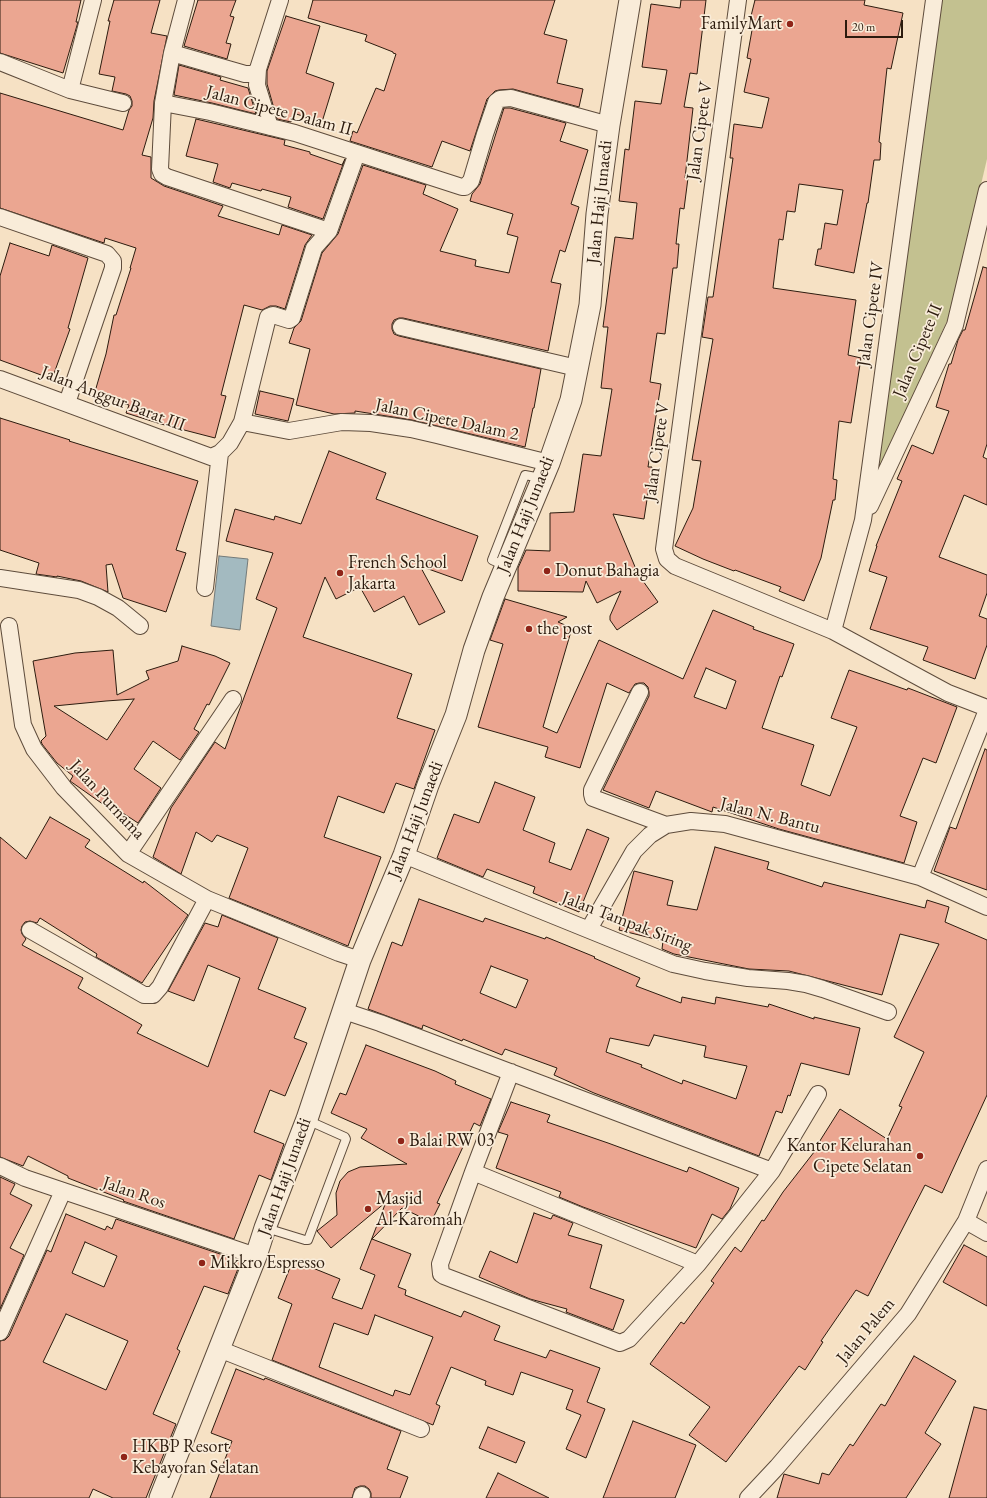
<!DOCTYPE html>
<html>
<head>
<meta charset="utf-8">
<style>
  body { margin:0 }
  #map { position:relative; width:987px; height:1498px; overflow:hidden; background:#f6e1c4; font-family:"EB Garamond",serif }
  canvas { display:block }
  .scale { position:absolute; left:845px; top:20px; width:58px; height:18px; box-sizing:border-box; border:2px solid #2c1b0e; border-top:0; padding-left:5px; font-size:12px; line-height:14px; white-space:nowrap; color:#2c1b0e; -webkit-text-stroke:3px #f9ecd9; paint-order:stroke }
</style>
</head>
<body>
<div id="map">
<canvas width="987" height="1498"></canvas>
<div class="scale">20 m</div>
</div>
<script>
const context = document.querySelector('canvas').getContext('2d');
context.lineJoin = 'round';
function fill(path, color) { context.fillStyle = color; context.fill(path, 'evenodd'); }
const poly = rows => new Path2D(rows.map(r => 'M' + r).join(''));
function stroke(path, color, width, dash) { context.strokeStyle = color; context.lineWidth = width; context.lineCap = dash ? 'butt' : 'round'; context.setLineDash(dash || []); context.stroke(path); }
function label(font, color, halo, rows, align = 'center') {
  context.font = font + ' "EB Garamond",serif'; context.lineWidth = 3.5; context.setLineDash([]); context.textBaseline = 'middle'; context.strokeStyle = halo; context.fillStyle = color; for (const [text, x, y, turn = 0] of rows) {
    context.save(); context.translate(x, y); context.rotate((+turn || 0) * Math.PI / 180); context.textAlign = isNaN(turn) ? turn : align; if (halo) context.strokeText(text, 0, 0); context.fillText(text, 0, 0); context.restore();
  }
}
const green = poly([
  [936,0,987,0,987,159,951,312,876,478]
]);
const water = poly([
  [219,556,248,559,240,630,211,626,219,556]
]);
const building = poly([
  [0,0,81,0,76,22,78,22,63,73,0,53,0,0],
  [114,0,160,0,151,33,167,36,154,101,153,118,142,155,151,157,151,178,164,186,223,206,218,216,279,235,282,225,312,235,305,245,285,309,276,306,270,306,262,310,244,305,221,395,226,396,215,438,161,424,126,413,129,405,94,395,106,354,114,315,116,315,131,268,130,268,136,248,105,238,104,243,0,208,0,93,123,130,129,110,132,106,132,101,130,96,126,94,112,91,115,77,99,74,110,21,108,21,114,0],
  [198,0,236,0,230,16,234,17,226,43,231,44,227,59,184,46,198,0],
  [313,0,555,0,544,34,567,40,557,83,583,89,579,107,513,89,499,90,495,91,487,99,470,151,442,141,432,167,350,141,353,131,357,133,376,88,384,91,396,54,393,53,393,52,365,41,367,35,308,18,313,0],
  [681,0,706,0,697,74,690,73,684,107,693,108,685,178,688,178,684,209,680,208,676,244,679,244,677,268,673,268,665,334,657,333,650,382,661,384,648,467,652,467,644,519,613,514,638,574,658,602,617,630,610,620,610,616,621,591,597,603,586,581,583,592,518,591,518,568,526,550,550,551,550,513,574,512,583,454,601,456,612,389,601,388,608,327,603,327,615,237,633,239,637,203,619,201,625,149,629,150,635,101,661,104,667,70,642,67,651,4,680,8,681,0],
  [755,0,865,0,864,5,903,13,891,69,887,68,879,142,881,143,880,160,874,160,868,203,867,203,854,273,815,265,818,249,821,249,825,223,837,225,843,190,799,184,795,212,787,211,783,240,779,239,773,288,856,300,848,355,861,358,851,423,839,421,833,479,837,480,835,500,833,500,821,558,804,601,779,591,781,587,735,570,734,571,703,559,675,546,693,508,701,461,692,460,713,339,702,337,708,297,713,297,733,158,730,158,734,124,762,128,769,98,744,92,751,59,747,58,754,19,751,16,755,0],
  [286,16,320,26,306,73,334,83,322,122,293,113,291,122,277,119,267,84,267,71,286,16],
  [179,65,221,77,220,80,248,88,256,114,212,103,174,95,179,65],
  [504,108,510,108,566,123,560,141,588,150,571,204,579,207,565,252,560,250,551,282,561,284,548,351,403,318,399,318,394,320,392,324,392,329,394,334,399,336,541,369,534,408,533,408,525,447,412,420,355,411,355,413,334,414,296,405,310,349,289,343,294,328,301,321,322,253,338,234,363,165,426,185,423,194,458,209,440,251,476,260,475,266,509,273,518,237,507,234,513,214,470,201,472,194,480,184,504,108],
  [196,119,285,140,284,145,310,152,310,154,342,165,345,159,323,219,288,207,291,197,262,189,261,191,232,183,230,188,213,182,218,164,186,156,196,119],
  [10,243,49,256,52,245,88,258,68,328,70,329,52,379,0,360,0,276,10,243],
  [983,267,987,268,987,444,983,457,987,459,987,505,964,495,939,557,987,575,987,593,979,616,987,619,987,645,975,679,923,660,928,647,870,629,887,577,869,571,877,546,876,546,902,481,897,479,912,445,933,454,949,411,936,407,949,364,951,364,958,340,963,330,965,330,983,267],
  [260,391,294,399,288,421,255,414,260,391],
  [0,418,70,440,69,441,198,481,176,550,186,553,166,612,123,598,112,564,106,565,108,592,81,581,57,576,57,577,36,574,39,563,0,550,0,418],
  [329,451,386,473,376,499,478,536,462,581,420,566,445,612,419,625,404,596,374,612,360,587,336,599,325,577,303,637,412,674,397,718,435,730,414,789,396,783,384,813,338,796,324,837,381,857,348,946,229,898,248,848,217,835,212,842,196,832,181,874,153,857,171,808,215,742,225,749,277,608,256,599,273,553,226,541,235,509,274,520,275,516,301,524,329,451],
  [505,599,567,617,558,622,572,628,543,727,557,733,599,640,683,679,713,610,754,627,753,629,794,644,782,677,780,676,762,728,814,745,801,785,830,796,857,727,831,718,849,670,907,690,908,688,957,707,936,763,923,758,900,816,917,822,904,863,779,829,713,807,712,812,656,791,649,808,603,790,649,696,649,692,648,687,644,683,639,683,635,684,629,693,607,683,580,768,545,757,548,747,478,727,503,644,490,640,505,599],
  [706,668,736,681,726,709,694,697,706,668],
  [182,646,215,656,230,663,209,705,207,704,194,729,199,732,180,760,153,741,134,769,161,788,138,823,109,804,107,807,70,781,73,776,57,763,42,744,41,741,46,736,33,661,75,653,113,650,117,695,149,679,146,671,178,661,182,646],
  [134,699,107,740,54,706,106,701,134,699],
  [985,749,987,750,987,890,934,871,950,827,956,829,985,749],
  [495,782,535,797,523,830,555,843,549,862,571,870,587,829,609,838,579,912,533,893,535,887,487,869,483,877,437,858,454,814,479,823,495,782],
  [50,817,90,840,85,847,143,883,144,881,188,915,142,983,96,957,97,954,40,918,37,923,30,921,25,922,22,926,21,930,22,934,26,939,22,945,83,978,78,988,142,1025,137,1033,208,1067,240,978,208,965,194,1001,168,991,205,923,218,927,222,915,278,938,258,989,306,1008,294,1038,307,1043,285,1096,270,1090,254,1132,284,1144,271,1180,259,1175,234,1239,123,1201,124,1200,68,1178,68,1176,28,1156,23,1166,0,1157,0,837,26,859,50,817],
  [715,847,769,862,767,869,822,887,824,882,925,908,927,900,949,907,945,922,987,940,987,1095,942,1193,925,1185,868,1296,856,1290,821,1341,823,1342,805,1370,799,1366,726,1462,689,1435,710,1407,650,1364,681,1322,684,1324,714,1283,711,1281,735,1247,741,1252,762,1220,764,1221,783,1192,818,1147,816,1147,840,1109,887,1139,902,1107,899,1106,924,1052,894,1037,939,944,900,934,882,995,789,971,749,969,674,954,662,949,663,941,619,930,634,871,673,881,667,905,697,910,715,847],
  [419,899,483,922,485,918,545,939,546,937,595,957,594,958,640,978,636,986,681,1003,682,997,715,1004,716,997,768,1007,769,1004,814,1019,814,1017,860,1028,849,1075,801,1063,790,1096,788,1095,782,1113,776,1111,759,1156,594,1093,554,1075,557,1068,505,1049,502,1055,463,1039,462,1041,423,1025,422,1029,368,1009,392,942,402,946,419,899],
  [491,966,528,980,516,1008,480,993,491,966],
  [654,1035,706,1046,704,1057,747,1066,736,1099,683,1080,682,1084,641,1067,642,1065,606,1052,610,1038,649,1046,654,1035],
  [366,1045,435,1071,456,1081,455,1084,491,1099,480,1126,474,1123,437,1203,440,1204,431,1222,402,1208,372,1239,411,1254,398,1287,406,1290,405,1295,461,1317,464,1311,500,1326,494,1340,546,1358,550,1350,600,1368,587,1402,605,1409,586,1458,566,1449,581,1415,566,1409,573,1390,521,1372,513,1395,485,1385,486,1381,451,1367,436,1404,440,1406,433,1425,272,1360,292,1304,278,1298,293,1260,340,1279,332,1298,362,1309,375,1275,360,1269,386,1202,331,1248,317,1231,337,1215,336,1193,340,1181,348,1172,360,1167,407,1164,361,1138,367,1129,331,1113,340,1093,346,1095,366,1045],
  [375,1315,433,1337,410,1395,395,1390,393,1396,319,1367,334,1323,368,1335,375,1315],
  [511,1102,550,1115,547,1122,608,1143,687,1172,689,1167,739,1188,730,1209,722,1219,712,1214,696,1248,583,1207,559,1197,561,1192,496,1168,508,1135,498,1132,511,1102],
  [0,1177,15,1184,10,1194,32,1205,10,1248,24,1255,0,1309,0,1177],
  [534,1213,551,1219,553,1215,573,1223,568,1235,602,1245,590,1288,624,1300,613,1330,566,1312,567,1309,530,1299,479,1277,490,1251,517,1263,534,1213],
  [66,1214,105,1230,107,1226,112,1229,116,1219,241,1261,228,1294,204,1286,177,1349,180,1351,153,1414,176,1424,146,1498,113,1498,93,1489,89,1498,0,1498,0,1341,5,1340,9,1336,47,1250,51,1252,66,1214],
  [85,1242,117,1256,104,1287,72,1273,85,1242],
  [66,1314,128,1341,106,1390,43,1362,66,1314],
  [964,1245,987,1257,987,1306,943,1282,964,1245],
  [914,1356,956,1381,925,1433,941,1444,906,1498,777,1498,784,1474,819,1484,822,1473,829,1475,850,1444,853,1446,881,1404,885,1406,914,1356],
  [236,1369,264,1380,265,1378,401,1431,387,1469,408,1477,400,1498,371,1498,371,1493,369,1489,365,1486,360,1486,355,1488,352,1498,210,1498,232,1441,211,1433,236,1369],
  [974,1407,987,1410,987,1498,949,1498,974,1407],
  [633,1421,696,1445,675,1498,603,1498,633,1421],
  [488,1427,525,1442,516,1463,479,1448,488,1427],
  [498,1473,549,1498,486,1498,498,1473]
]);
const service = poly([
  [505,566,492,560,525,475,541,478],
  [266,1228,305,1240,308,1240,346,1139,345,1137,307,1120]
]);
const minor = poly([
  [186,0,172,53,163,103,160,169,162,174,167,177,329,231],
  [738,0,664,549,667,559,675,566,833,631,948,693,987,708],
  [172,53,245,74,254,74,258,69,280,0],
  [0,62,70,90,123,103],
  [258,69,257,85,270,127],
  [70,90,93,0],
  [163,103,210,112,295,133,462,187,465,187,471,181,485,134,496,102,500,99,511,98,609,125],
  [0,217,107,254,113,261,113,268,67,403],
  [401,327,577,368],
  [0,379,211,457,220,453,230,443,242,422,268,317,273,315,289,320,292,318,314,248,329,231,357,153],
  [242,422,289,431,342,422,371,423,411,429,437,435,549,463],
  [870,506,955,325,987,190],
  [0,578,79,590,98,597,118,608,140,626],
  [205,588,220,453],
  [9,626,23,725,34,749,64,788,128,854,207,899,339,953,360,960],
  [833,631,863,520,934,0],
  [640,692,592,790,592,794,593,798,666,825],
  [128,854,233,699],
  [404,855,673,964,705,971,748,978,788,981,806,984,823,989,888,1012],
  [920,877,987,710],
  [589,929,634,851,650,835,666,825,691,821,725,824,920,877,987,907],
  [30,930,144,995,153,995,160,987,207,899],
  [344,1011,380,1023,772,1171],
  [511,1072,473,1172,440,1264,441,1274,444,1276,620,1343,629,1339,698,1264,772,1171,818,1094],
  [0,1166,25,1178,256,1256],
  [473,1172,698,1264],
  [966,1221,987,1233],
  [0,1332,63,1191],
  [219,1349,421,1429],
  [361,1498,362,1495],
  [748,1498,777,1467,908,1314,966,1221,987,1169]
]);
const tertiary = poly([
  [160,1498,256,1256,265,1228,307,1119,360,960,404,855,428,785,456,715,474,650,493,597,549,463,571,400,590,305,597,214,609,125,630,0]
]);
const markers = [
  [790,24,4,"#8f2418"],
  [547,571,4,"#8f2418"],
  [340,573,4,"#8f2418"],
  [529,629,4,"#8f2418"],
  [401,1141,4,"#8f2418"],
  [920,1156,4,"#8f2418"],
  [368,1209,4,"#8f2418"],
  [202,1263,4,"#8f2418"],
  [124,1457,4,"#8f2418"]
];
const poiNames = [
  ["FamilyMart",782,24,"right"],
  ["French School",348,563],
  ["Jakarta",348,584],
  ["Donut Bahagia",555,571],
  ["the post",537,629],
  ["Balai RW 03",409,1141],
  ["Kantor Kelurahan",912,1146,"right"],
  ["Cipete Selatan",912,1167,"right"],
  ["Masjid",376,1199],
  ["Al-Karomah",376,1220],
  ["Mikkro Espresso",210,1263],
  ["HKBP Resort",132,1447],
  ["Kebayoran Selatan",132,1468]
];
const streetNames = [
  ["Jalan Cipete Dalam II",279,111,15],
  ["Jalan Cipete V",700,131,-82],
  ["Jalan Haji Junaedi",600,202,-84],
  ["Jalan Cipete IV",871,314,-82],
  ["Jalan Cipete II",918,351,-67],
  ["Jalan Anggur Barat III",113,399,21],
  ["Jalan Cipete Dalam 2",447,420,12],
  ["Jalan Cipete V",657,452,-82],
  ["Jalan Haji Junaedi",526,515,-68],
  ["Jalan Purnama",107,800,47],
  ["Jalan N. Bantu",770,816,14],
  ["Jalan Haji Junaedi",416,820,-69],
  ["Jalan Tampak Siring",627,922,21],
  ["Jalan Haji Junaedi",285,1177,-70],
  ["Jalan Ros",134,1193,19],
  ["Jalan Palem",866,1331,-50]
];
fill(green, '#c3c190');
fill(water, '#a3bac0');
stroke(water, '#737a79', 1);
fill(building, '#eba691');
stroke(building, '#2c1b0e', 1);
stroke(service, '#5e4c3c', 10);
stroke(minor, '#5e4c3c', 18);
stroke(tertiary, '#5e4c3c', 23);
stroke(service, '#f9ecd9', 8);
stroke(minor, '#f9ecd9', 16);
stroke(tertiary, '#f9ecd9', 21);
for (const [x, y, r, color] of markers) { const dot = new Path2D(); dot.arc(x, y, r, 0, 2 * Math.PI); context.fillStyle = color; context.fill(dot); stroke(dot, '#f9ecd9', 1.5); }
label('18px', '#2c1b0e', '#f9ecd9', poiNames, 'left');
label('18px', '#2c1b0e', '#f9ecd9', streetNames);
</script>
</body>
</html>
